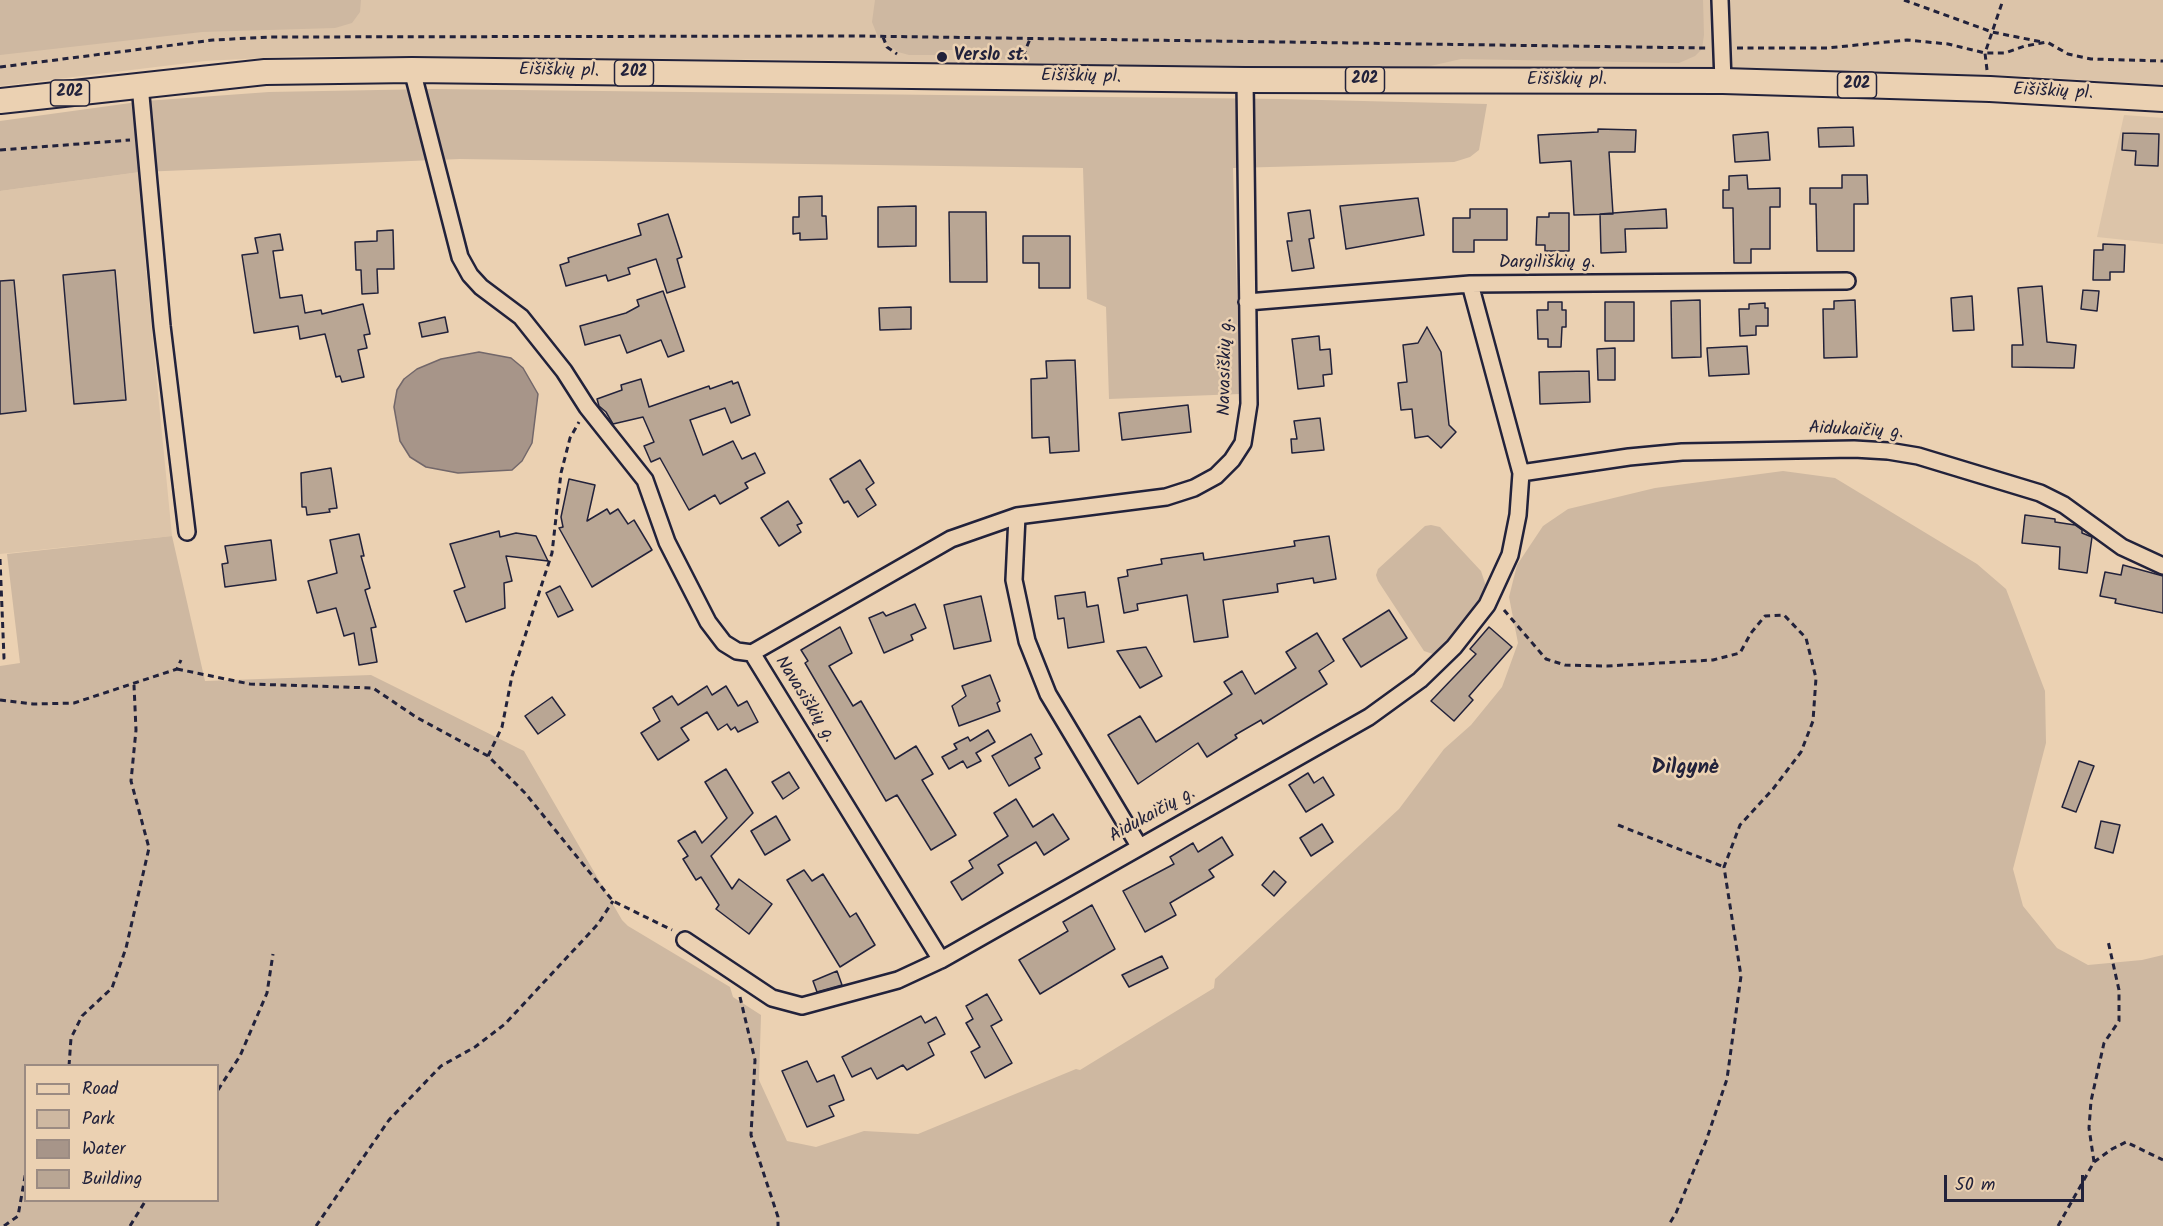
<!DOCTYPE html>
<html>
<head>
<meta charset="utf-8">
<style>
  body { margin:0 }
  #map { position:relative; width:2163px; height:1226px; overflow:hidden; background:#ebd1b2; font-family:Kalam,sans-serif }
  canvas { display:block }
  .legend { position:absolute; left:24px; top:1064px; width:195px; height:138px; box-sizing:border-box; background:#ebd1b2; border:2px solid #9b8b82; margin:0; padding:8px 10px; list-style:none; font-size:18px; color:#22223b }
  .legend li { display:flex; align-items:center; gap:12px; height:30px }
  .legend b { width:30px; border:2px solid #9b8b82 }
  .scale { position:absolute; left:1944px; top:1175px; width:140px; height:27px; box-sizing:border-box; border:3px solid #22223b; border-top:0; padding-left:8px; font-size:18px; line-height:21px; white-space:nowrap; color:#22223b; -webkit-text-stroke:4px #ebd1b2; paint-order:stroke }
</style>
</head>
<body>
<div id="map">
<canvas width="2163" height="1226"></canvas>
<ul class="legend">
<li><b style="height:8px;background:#ebd1b2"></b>Road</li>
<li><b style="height:16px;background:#ceb8a1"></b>Park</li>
<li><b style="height:16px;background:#a79589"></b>Water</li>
<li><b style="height:16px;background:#b9a694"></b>Building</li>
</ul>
<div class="scale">50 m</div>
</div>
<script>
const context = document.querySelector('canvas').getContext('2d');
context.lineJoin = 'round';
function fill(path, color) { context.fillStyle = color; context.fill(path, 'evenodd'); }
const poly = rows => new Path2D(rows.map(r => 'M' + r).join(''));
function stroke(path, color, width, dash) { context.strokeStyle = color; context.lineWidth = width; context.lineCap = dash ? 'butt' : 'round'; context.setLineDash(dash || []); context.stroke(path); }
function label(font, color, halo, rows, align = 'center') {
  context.font = font + ' Kalam,sans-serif'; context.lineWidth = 5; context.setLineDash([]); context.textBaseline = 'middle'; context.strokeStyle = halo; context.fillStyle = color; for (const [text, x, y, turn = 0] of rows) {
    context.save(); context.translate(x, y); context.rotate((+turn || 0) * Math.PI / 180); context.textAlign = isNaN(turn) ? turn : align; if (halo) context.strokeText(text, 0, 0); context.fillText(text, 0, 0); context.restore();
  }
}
const built = poly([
  [0,0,2163,0,2163,85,2020,76,1830,71,1026,67,820,60,298,56,205,61,0,86],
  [2124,115,2163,118,2163,244,2097,237],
  [140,172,146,270,172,536,0,554,0,191]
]);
const green = poly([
  [0,0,361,0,360,12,352,23,335,28,202,32,0,55],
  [875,0,1703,0,1704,35,1702,49,1695,56,1679,63,1461,59,1426,67,1026,67,1023,62,970,55,969,50,942,50,942,55,909,55,898,52,878,37,872,22],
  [433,89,1280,99,1487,104,1479,150,1470,157,1454,162,1233,168,1240,394,1109,399,1106,307,1087,299,1083,168,460,159,140,172,0,191,0,121,145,101,269,92],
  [1783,471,1835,478,1977,564,2006,589,2045,691,2046,743,2013,869,2023,906,2057,948,2088,965,2142,960,2163,955,2163,1226,0,1226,0,666,20,663,7,554,172,536,205,681,371,675,524,751,622,920,628,926,730,987,733,997,761,1015,759,1080,787,1141,816,1147,864,1131,918,1134,1076,1069,1080,1070,1214,988,1215,979,1399,809,1444,749,1471,725,1502,687,1518,643,1509,597,1517,565,1543,526,1568,509,1655,488],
  [26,1066,218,1066,218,1200,26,1200],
  [1431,525,1440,527,1481,571,1487,589,1471,616,1433,654,1424,651,1378,581,1376,575,1378,569,1425,526]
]);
const water = poly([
  [479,352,511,358,523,368,538,394,532,443,522,461,512,470,458,473,426,467,410,457,400,441,394,407,397,390,404,379,417,369,441,359,479,352]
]);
const building = poly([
  [1853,127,1854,146,1819,147,1818,128,1853,127],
  [1598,129,1636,130,1635,152,1609,152,1613,214,1574,215,1571,161,1540,163,1538,135,1598,132,1598,129],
  [1768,132,1770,160,1735,162,1733,135,1768,132],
  [2123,133,2159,134,2158,166,2135,165,2136,151,2122,150,2123,133],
  [1747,175,1748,189,1780,188,1780,207,1770,207,1770,249,1751,249,1751,263,1734,263,1733,208,1723,208,1723,190,1729,190,1729,176,1747,175],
  [1842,175,1867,175,1868,204,1854,204,1854,251,1817,251,1816,204,1810,204,1810,188,1842,188,1842,175],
  [822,196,822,216,826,216,827,239,800,240,800,233,793,234,793,217,799,217,799,197,822,196],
  [1418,198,1424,235,1346,249,1340,206,1418,198],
  [916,206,916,246,878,247,878,207,916,206],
  [1470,209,1507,209,1507,240,1474,240,1474,252,1453,252,1453,218,1470,218,1470,209],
  [1666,209,1667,228,1625,229,1626,252,1601,253,1600,214,1666,209],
  [1310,210,1314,238,1309,239,1314,268,1292,271,1287,241,1292,241,1288,213,1310,210],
  [949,212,986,212,987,282,950,282,949,212],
  [1549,213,1569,213,1569,251,1545,251,1545,245,1536,245,1537,217,1549,217,1549,213],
  [668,214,682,257,677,259,685,287,667,293,656,259,628,268,630,274,608,281,606,275,566,286,560,265,569,262,568,258,641,235,638,224,668,214],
  [393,230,394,269,377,269,378,293,362,294,361,270,356,270,355,242,377,241,377,231,393,230],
  [280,234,283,250,273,251,280,298,302,295,305,313,321,310,322,314,363,304,370,334,364,335,367,348,358,350,364,377,342,382,340,376,336,377,325,334,300,339,298,326,254,333,242,255,258,253,255,238,280,234],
  [1023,236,1070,236,1070,288,1039,288,1039,263,1023,263,1023,236],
  [2103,244,2125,245,2124,272,2110,272,2110,280,2093,280,2094,250,2103,250,2103,244],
  [115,270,126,400,74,404,63,275,115,270],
  [14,280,26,411,0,414,0,281,14,280],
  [2042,286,2047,342,2076,345,2074,368,2012,367,2012,345,2023,345,2018,288,2042,286],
  [2083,290,2099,291,2097,311,2081,309,2083,290],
  [663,291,684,351,668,357,661,340,627,353,620,335,585,345,580,326,626,313,639,306,637,300,663,291],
  [1972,296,1974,330,1953,331,1951,298,1972,296],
  [1700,300,1701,357,1672,358,1671,301,1700,300],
  [1855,300,1857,357,1824,358,1823,309,1834,309,1834,301,1855,300],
  [1548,302,1562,302,1562,310,1566,310,1566,327,1562,327,1561,347,1548,347,1548,339,1538,339,1537,310,1548,310,1548,302],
  [1605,302,1634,302,1634,341,1605,341,1605,302],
  [1765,303,1765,308,1768,308,1768,326,1756,326,1756,335,1740,336,1739,309,1749,309,1749,304,1765,303],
  [911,307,911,329,880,330,879,308,911,307],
  [445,317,448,332,422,337,419,323,445,317],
  [1427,327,1441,352,1449,425,1456,432,1441,448,1428,436,1415,438,1412,409,1401,410,1398,383,1407,382,1403,345,1418,343,1427,327],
  [1319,336,1320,350,1330,349,1332,374,1323,375,1324,386,1298,389,1292,339,1319,336],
  [1747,346,1749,374,1709,376,1707,348,1747,346],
  [1615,348,1615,380,1598,380,1597,349,1615,348],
  [1075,360,1079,451,1050,453,1049,437,1032,438,1031,379,1047,378,1046,361,1075,360],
  [1589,371,1590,402,1540,404,1539,372,1589,371],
  [641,379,649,407,709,386,710,389,732,381,733,384,738,382,750,415,731,423,725,408,690,420,703,455,733,441,742,459,755,453,765,473,745,483,748,488,720,504,715,495,689,510,660,458,651,462,644,446,654,442,643,417,613,424,606,412,599,406,597,399,622,390,621,385,641,379],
  [1188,405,1191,432,1122,440,1119,413,1188,405],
  [1320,418,1324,450,1292,453,1291,439,1297,439,1294,421,1320,418],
  [860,460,874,483,866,489,876,505,858,517,848,501,844,503,830,479,860,460],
  [331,468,337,508,329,509,330,512,307,515,306,507,302,507,301,473,331,468],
  [569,479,595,485,587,521,607,509,610,514,618,509,628,524,634,520,652,550,592,587,559,528,563,527,561,517,569,479],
  [788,501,802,523,797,525,801,532,779,546,761,518,788,501],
  [2025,515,2055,519,2055,522,2075,525,2082,530,2082,533,2092,537,2087,573,2059,569,2060,547,2022,543,2025,515],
  [499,531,500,537,516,533,536,536,548,561,506,556,512,581,504,583,505,608,466,622,454,591,465,587,450,544,499,531],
  [359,534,364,556,361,556,370,588,365,590,376,627,371,628,377,662,359,665,354,633,344,636,336,608,317,613,308,581,337,573,330,540,359,534],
  [1329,536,1336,579,1314,583,1313,578,1277,584,1278,592,1223,600,1228,637,1194,642,1187,595,1137,604,1138,610,1124,613,1118,578,1128,576,1127,570,1162,564,1161,559,1203,553,1204,560,1295,546,1294,541,1329,536],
  [271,540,276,580,225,587,222,564,228,563,225,546,271,540],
  [2123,565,2163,576,2163,613,2115,603,2116,599,2100,596,2105,572,2121,575,2123,565],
  [560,586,573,610,558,617,546,593,560,586],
  [1085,592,1087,607,1098,605,1104,642,1068,648,1064,618,1058,619,1055,596,1085,592],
  [981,596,991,641,954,649,944,605,981,596],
  [915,604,926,628,911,635,913,640,884,653,869,618,883,612,886,616,915,604],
  [1389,610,1407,638,1361,667,1343,639,1389,610],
  [840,627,852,653,829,666,853,706,861,701,895,759,916,746,933,774,922,780,956,835,931,850,897,795,886,801,805,663,808,661,801,650,840,627],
  [1489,627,1512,647,1469,696,1473,700,1454,721,1431,701,1476,654,1470,649,1489,627],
  [1317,633,1334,661,1319,671,1327,684,1263,724,1261,720,1235,735,1237,738,1207,757,1198,743,1138,784,1108,735,1140,716,1156,742,1232,694,1224,682,1242,671,1255,694,1296,668,1286,652,1317,633],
  [1146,647,1162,676,1140,688,1117,651,1146,647],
  [990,675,1000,701,997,703,1000,711,959,726,952,706,966,696,962,686,990,675],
  [707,686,712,695,726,686,738,706,747,701,758,722,738,732,735,727,731,730,727,724,718,730,707,712,681,728,689,740,658,760,641,733,660,721,653,708,672,696,678,705,707,686],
  [552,697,565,715,538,734,525,716,552,697],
  [988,730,995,742,976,753,981,761,967,768,963,761,949,769,942,757,957,749,954,744,968,737,970,741,988,730],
  [1031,734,1042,754,1035,758,1040,768,1009,786,992,756,1031,734],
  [2079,761,2094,766,2076,812,2062,807,2079,761],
  [726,769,753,813,711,856,732,889,739,879,772,904,749,934,716,909,719,905,701,877,696,880,683,859,688,856,678,841,695,831,702,843,727,818,705,782,726,769],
  [789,772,799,788,783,799,772,782,789,772],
  [1308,773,1314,783,1323,777,1334,795,1306,812,1289,785,1308,773],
  [1016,799,1033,827,1053,814,1069,839,1044,855,1036,842,998,865,1003,873,962,900,951,882,973,868,969,861,1008,836,994,813,1016,799],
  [776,816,790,840,765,855,751,831,776,816],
  [2101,821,2120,825,2113,853,2095,848,2101,821],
  [1322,824,1333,842,1311,856,1300,838,1322,824],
  [1222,837,1233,855,1209,870,1214,877,1170,903,1176,915,1145,932,1123,891,1174,864,1170,857,1193,843,1198,852,1222,837],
  [804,870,812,881,823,874,850,917,856,913,875,945,840,967,787,880,804,870],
  [1274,871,1286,882,1274,896,1262,885,1274,871],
  [1092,905,1115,949,1040,994,1019,960,1068,931,1063,922,1092,905],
  [1162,956,1168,968,1129,987,1122,975,1162,956],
  [837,971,842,985,817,992,813,981,837,971],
  [987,994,1002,1020,991,1026,1012,1063,985,1078,971,1052,980,1047,966,1023,973,1019,966,1006,987,994],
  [921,1016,925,1023,936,1017,945,1034,928,1043,934,1055,907,1070,903,1065,877,1079,871,1068,852,1077,842,1057,921,1016],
  [807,1061,817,1082,834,1075,844,1100,829,1106,834,1116,807,1127,782,1071,807,1061]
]);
const path = poly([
  [1904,0,1992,32,2042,42],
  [883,37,887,47,897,54],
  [1737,48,1827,48,1907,40,1948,44,1985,53,2005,53,2025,46,2047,42,2068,54,2091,59,2163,61],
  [1023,56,1030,39],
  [0,67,213,40,271,37,858,36,1706,48],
  [1987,70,1985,53,2003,0],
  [0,150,130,140],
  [0,559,4,658,0,658],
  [1504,610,1546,659,1565,665,1607,666,1713,660,1740,653,1751,633,1765,616,1784,615,1806,638,1816,678,1813,721,1801,752,1773,789,1740,825,1724,867,1741,976,1727,1079,1706,1141,1676,1213,1668,1226],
  [177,669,250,684,373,688,416,717,488,756,525,793,613,901,672,930],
  [0,700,33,704,74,703,177,669,181,660],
  [488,756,502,727,512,676,552,553,561,473,570,438,579,422],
  [1618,825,1724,867],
  [740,997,755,1060,751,1135,778,1217,778,1226],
  [69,1066,71,1038,82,1016,112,988,126,948,149,848,131,781,136,730,134,685],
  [218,1090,240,1056,267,993,273,954],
  [2094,1162,2089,1128,2091,1101,2104,1043,2119,1021,2119,990,2108,941],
  [4,1226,18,1216,26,1171],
  [130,1226,146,1200],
  [316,1226,389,1120,441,1066,475,1047,505,1024,598,924,613,901],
  [2058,1226,2094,1162,2112,1149,2126,1142,2163,1160]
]);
const minor = poly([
  [1720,0,1723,81],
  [412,70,460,257,470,275,481,287,521,317,564,371,587,407,645,480,667,542,708,622,724,643,737,651,752,653],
  [140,85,162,326,187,532],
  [1247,302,1470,284,1847,281],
  [1521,473,1629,457,1682,452,1854,449,1888,451,1918,456,2040,493,2064,505,2122,547,2163,566],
  [1017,516,1014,580,1027,641,1048,694,1139,846],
  [685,940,772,998,802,1006,898,980,941,960,1369,717,1420,680,1454,647,1487,605,1510,555,1518,515,1521,473,1470,284],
  [941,960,752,653,951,539,1017,516,1166,497,1194,488,1216,476,1232,460,1243,443,1249,404,1245,80]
]);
const primary = poly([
  [0,101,265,72,412,70,1245,80,1723,81,1990,89,2163,99]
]);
const markers = [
  [942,57,6,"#22223b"]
];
const shields = [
  [634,73,39],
  [1365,80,39],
  [1857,85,39],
  [70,93,39]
];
const shieldNames = [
  ["202",634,73],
  ["202",1365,80],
  ["202",1857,85],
  ["202",70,93]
];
const poiNames = [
  ["Verslo st.",954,57]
];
const streetNames = [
  ["Eišiškių pl.",559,72,1],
  ["Eišiškių pl.",1081,78,1],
  ["Eišiškių pl.",1567,81],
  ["Eišiškių pl.",2053,93,3],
  ["Dargiliškių g.",1547,264],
  ["Navasiškių g.",1227,367,-89],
  ["Aidukaičių g.",1856,432,3],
  ["Navasiškių g.",804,700,58],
  ["Aidukaičių g.",1153,816,-29]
];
const quarterNames = [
  ["Dilgynė",1685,769]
];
fill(built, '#dcc4a9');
fill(green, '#ceb8a1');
fill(water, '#a79589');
stroke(water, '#72676a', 1.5);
fill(building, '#b9a694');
stroke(building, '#22223b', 1.5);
stroke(minor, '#22223b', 20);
stroke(primary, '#22223b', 28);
stroke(path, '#22223b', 3, [6, 4.5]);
stroke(minor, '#ebd1b2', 15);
stroke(primary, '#ebd1b2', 24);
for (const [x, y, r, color] of markers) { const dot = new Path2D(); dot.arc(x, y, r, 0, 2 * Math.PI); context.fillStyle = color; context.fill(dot); stroke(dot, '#ebd1b2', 2); }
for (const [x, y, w] of shields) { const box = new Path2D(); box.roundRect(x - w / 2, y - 13, w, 26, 4.5); context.fillStyle = '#ebd1b2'; context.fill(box); stroke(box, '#22223b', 1.5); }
label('bold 16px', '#22223b', null, shieldNames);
label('bold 18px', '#22223b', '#ebd1b2', poiNames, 'left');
label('18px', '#22223b', '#ebd1b2', streetNames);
label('bold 21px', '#22223b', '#ebd1b2', quarterNames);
</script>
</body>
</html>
